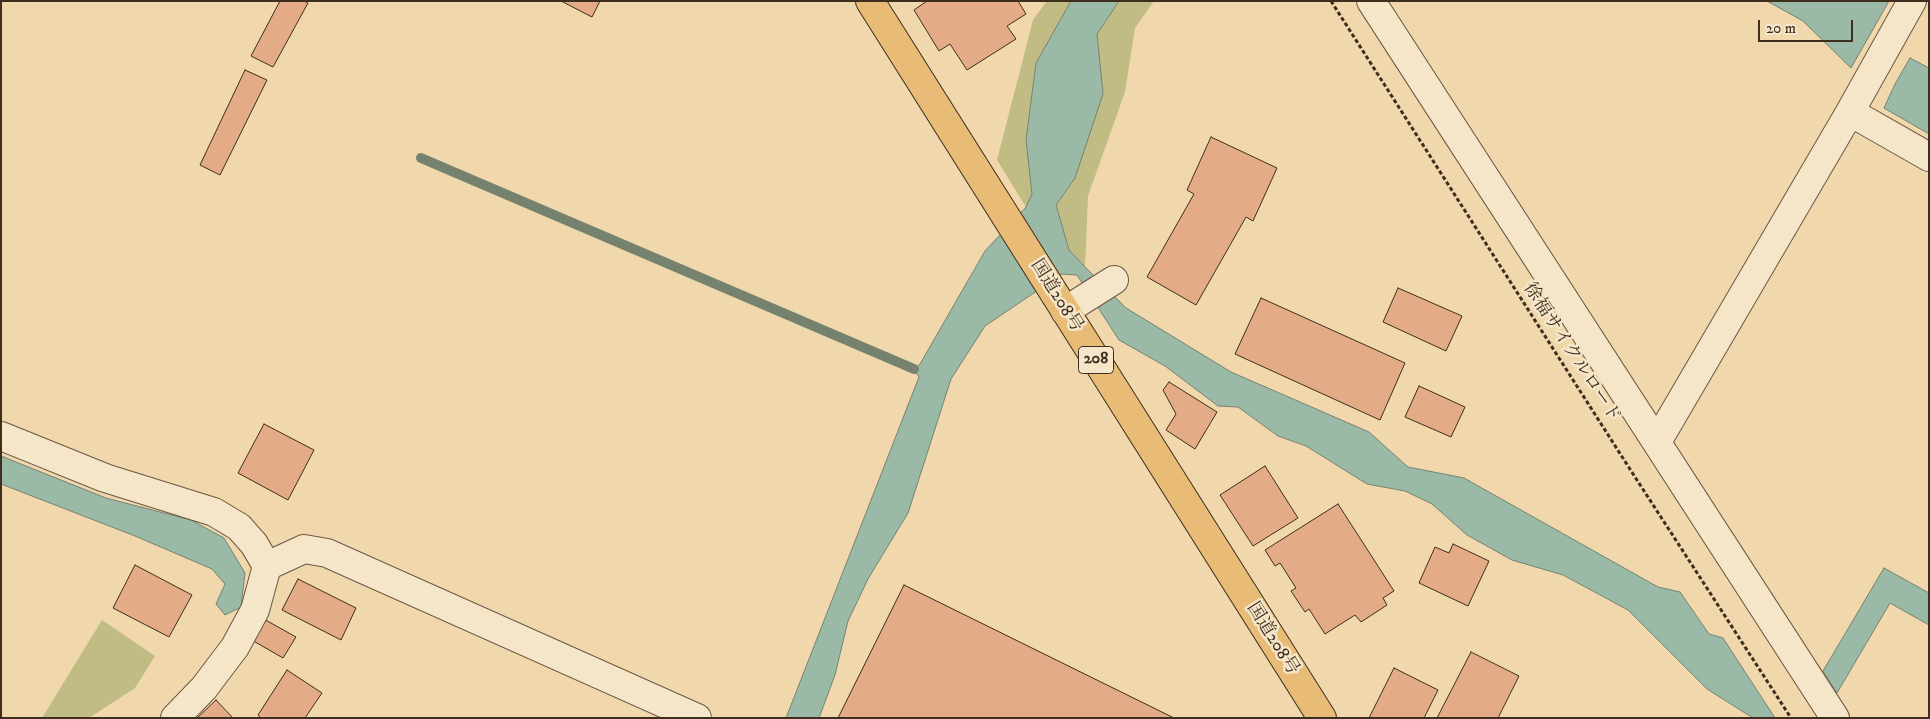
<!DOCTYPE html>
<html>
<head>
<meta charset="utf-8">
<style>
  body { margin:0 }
  #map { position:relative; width:1930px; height:719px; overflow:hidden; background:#f0d7ac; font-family:"IM FELL DW Pica",serif }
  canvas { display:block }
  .frame { position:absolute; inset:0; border:2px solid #3e2e1e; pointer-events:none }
  .scale { position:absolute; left:1758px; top:20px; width:95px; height:22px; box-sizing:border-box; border:2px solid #3e2e1e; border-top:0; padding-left:6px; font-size:15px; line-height:18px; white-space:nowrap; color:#3e2e1e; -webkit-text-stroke:4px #f5e5c9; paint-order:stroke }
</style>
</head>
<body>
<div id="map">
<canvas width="1930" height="719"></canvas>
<div class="frame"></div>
<div class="scale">20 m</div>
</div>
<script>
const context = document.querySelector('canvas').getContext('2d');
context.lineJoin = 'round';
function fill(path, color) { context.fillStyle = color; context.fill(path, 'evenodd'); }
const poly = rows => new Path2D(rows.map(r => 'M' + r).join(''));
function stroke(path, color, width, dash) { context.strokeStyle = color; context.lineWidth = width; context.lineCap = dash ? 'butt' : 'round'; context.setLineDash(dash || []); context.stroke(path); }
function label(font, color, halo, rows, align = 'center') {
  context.font = font + ' "IM FELL DW Pica","Noto Serif JP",serif'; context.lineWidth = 5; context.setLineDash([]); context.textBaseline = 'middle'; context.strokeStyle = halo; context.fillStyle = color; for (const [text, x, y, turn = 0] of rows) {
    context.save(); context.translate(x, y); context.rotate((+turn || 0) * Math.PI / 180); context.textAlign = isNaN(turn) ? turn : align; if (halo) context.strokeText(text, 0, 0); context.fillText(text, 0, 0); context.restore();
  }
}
const green = poly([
  [1047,1,1071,1,1036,63,1026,140,1032,194,1026,207,997,160,1033,20],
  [1119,1,1154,1,1135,28,1125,92,1088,196,1085,267,1069,250,1056,205,1075,178,1103,94,1097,34],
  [102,620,155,656,135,688,89,718,42,718]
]);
const water = poly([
  [1071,1,1119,1,1097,34,1103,94,1075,178,1056,205,1069,250,1085,267,1126,308,1231,372,1369,432,1408,467,1464,478,1658,587,1680,592,1709,634,1723,638,1775,718,1753,718,1707,689,1628,610,1563,575,1512,560,1467,535,1432,504,1405,491,1367,484,1306,446,1278,436,1238,407,1218,406,1165,366,1119,340,1077,275,1062,274,985,326,951,379,908,513,868,579,848,621,835,675,819,718,786,718,919,377,914,369,920,364,985,251,1026,207,1032,194,1026,140,1036,63,1071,1],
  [1767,1,1889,1,1851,68,1803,21,1767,1],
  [1910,58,1929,68,1929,134,1884,108,1895,84,1910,58],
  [1,456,106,498,191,520,224,538,245,573,241,607,225,615,216,604,225,584,212,569,135,536,1,484,1,456],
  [1884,568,1929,593,1929,625,1890,603,1837,693,1823,671,1884,568]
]);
const stream = poly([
  [421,158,914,369]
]);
const building = poly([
  [280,1,304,1,308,3,273,67,251,56,280,1],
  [561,1,600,1,592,17,561,1],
  [927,1,1018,1,1026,14,1007,26,1016,39,967,70,950,44,939,51,914,10,927,1],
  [245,70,267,80,220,175,200,165,245,70],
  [1211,137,1277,168,1253,221,1246,217,1196,305,1147,277,1194,194,1187,190,1211,137],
  [1398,288,1462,316,1446,351,1383,322,1398,288],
  [1261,298,1405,363,1380,420,1235,354,1261,298],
  [1169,382,1217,412,1195,449,1166,430,1176,414,1163,390,1169,382],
  [1419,386,1465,407,1451,437,1405,417,1419,386],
  [264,424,314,450,288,500,238,473,264,424],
  [1265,466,1298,518,1253,546,1220,495,1265,466],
  [1338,504,1394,591,1383,598,1387,605,1361,622,1355,615,1325,634,1309,609,1305,612,1291,591,1296,588,1280,563,1275,566,1265,550,1338,504],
  [1453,544,1489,561,1468,606,1419,583,1435,547,1449,553,1453,544],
  [135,565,192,595,169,637,113,608,135,565],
  [298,579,356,608,341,640,282,610,298,579],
  [904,585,1174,718,838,718,904,585],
  [262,618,296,637,283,658,250,639,262,618],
  [1471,652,1519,676,1498,718,1437,718,1471,652],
  [1394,668,1438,690,1424,718,1369,718,1394,668],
  [287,670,322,693,305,718,261,718,258,715,287,670],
  [216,700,233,718,197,718,216,700]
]);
const path = poly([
  [1331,1,1635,477,1791,718]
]);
const minor = poly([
  [1371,1,1835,718],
  [1850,112,1929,157],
  [1065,311,1114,280],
  [1,436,105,478,214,512,239,527,254,544,267,566,255,610,235,647,204,688,175,718],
  [1657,442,1850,112,1912,1],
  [267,566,304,549,327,553,697,718]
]);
const trunk = poly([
  [870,1,1322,718]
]);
const shields = [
  [1096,360,35]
];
const shieldNames = [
  ["208",1096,360]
];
const streetNames = [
  ["国道208号",1056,296,58],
  ["徐福サイクルロード",1571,353,57],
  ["国道208号",1272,639,58]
];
fill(green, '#c1bc84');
fill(water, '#9abaa7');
stroke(water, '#758270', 1);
stroke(stream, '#758270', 10);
fill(building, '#e3ab86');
stroke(building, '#3e2e1e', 1);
stroke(minor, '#6a5842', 30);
stroke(trunk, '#3e2e1e', 30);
stroke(path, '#3e2e1e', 3, [4, 2.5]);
stroke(minor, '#f5e5c9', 28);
stroke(trunk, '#e8bc76', 28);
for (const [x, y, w] of shields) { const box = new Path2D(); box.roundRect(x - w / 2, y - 13.5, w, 27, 4); context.fillStyle = '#f5e5c9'; context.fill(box); stroke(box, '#3e2e1e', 1); }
label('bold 16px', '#3e2e1e', null, shieldNames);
label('18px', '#3e2e1e', '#f5e5c9', streetNames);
</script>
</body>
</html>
